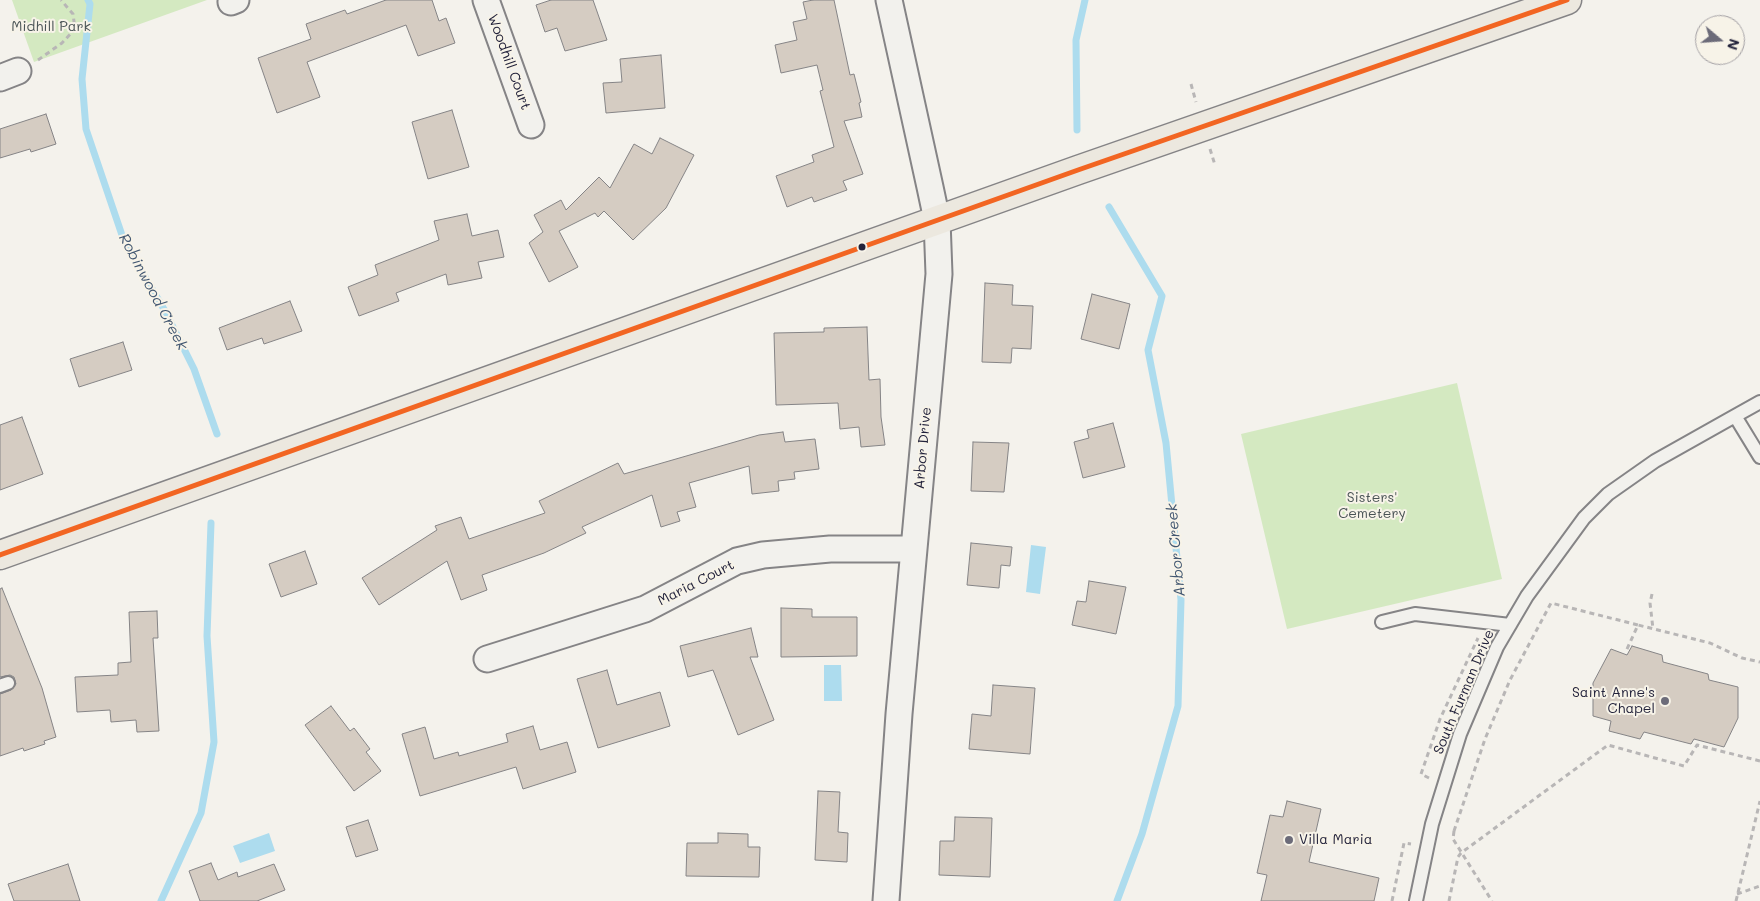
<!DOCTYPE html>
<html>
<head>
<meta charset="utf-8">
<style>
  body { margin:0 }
  #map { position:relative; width:1760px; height:901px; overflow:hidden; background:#f4f2ec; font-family:Mali,sans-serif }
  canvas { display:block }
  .north { position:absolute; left:1695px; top:15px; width:50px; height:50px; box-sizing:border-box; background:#f7f3e8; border:1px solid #a29fa3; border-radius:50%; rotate:108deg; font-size:14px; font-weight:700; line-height:20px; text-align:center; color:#22223b }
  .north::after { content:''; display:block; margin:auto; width:18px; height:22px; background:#6c6b79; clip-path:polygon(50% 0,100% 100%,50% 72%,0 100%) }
</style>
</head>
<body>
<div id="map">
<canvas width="1760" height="901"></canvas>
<div class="north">N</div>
</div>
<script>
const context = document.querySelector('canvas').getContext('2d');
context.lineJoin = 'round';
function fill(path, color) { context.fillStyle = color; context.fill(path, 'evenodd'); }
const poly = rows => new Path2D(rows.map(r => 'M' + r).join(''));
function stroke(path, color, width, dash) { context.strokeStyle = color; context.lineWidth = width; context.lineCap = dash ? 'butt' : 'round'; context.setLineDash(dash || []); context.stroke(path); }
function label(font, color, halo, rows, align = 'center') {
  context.font = font + ' Mali,sans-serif'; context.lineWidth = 4; context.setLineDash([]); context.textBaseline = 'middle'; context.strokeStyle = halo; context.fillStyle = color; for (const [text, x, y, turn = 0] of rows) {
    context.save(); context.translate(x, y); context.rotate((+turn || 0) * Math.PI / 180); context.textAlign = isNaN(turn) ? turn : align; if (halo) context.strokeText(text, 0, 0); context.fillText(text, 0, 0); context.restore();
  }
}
const green = poly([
  [12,0,207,0,34,62],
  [1457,383,1502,579,1287,629,1241,434]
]);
const water = poly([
  [1031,545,1046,547,1040,594,1026,592],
  [824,665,841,665,842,701,824,701],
  [269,833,275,851,240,863,233,846]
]);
const stream = poly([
  [88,0,90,4,82,79,86,129,124,241,165,311,194,369,217,434],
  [1077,130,1076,40,1085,0],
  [1109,207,1162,296,1148,350,1166,443,1181,600,1178,706,1142,834,1117,901],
  [161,901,201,813,214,742,207,636,211,523]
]);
const building = poly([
  [386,0,432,0,439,21,446,18,455,43,418,56,406,25,307,62,320,97,277,113,258,58,311,39,306,24,345,10,347,14,386,0],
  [551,0,593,0,607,40,565,51,557,28,545,32,536,5,551,0],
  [813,0,834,0,850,75,854,74,861,102,859,103,862,117,844,121,863,174,843,181,847,190,814,202,812,197,787,207,776,176,814,162,812,155,834,147,820,91,823,90,817,65,781,73,775,45,797,40,793,22,807,19,803,2,813,0],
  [661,55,665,108,606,113,603,83,622,82,620,59,661,55],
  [452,110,469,167,428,179,412,122,452,110],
  [46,114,56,144,31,152,30,149,0,158,0,129,46,114],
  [660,138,694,155,666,208,633,240,604,211,598,217,595,213,559,231,578,267,549,282,529,243,543,232,534,215,561,200,566,210,599,177,610,188,634,144,652,154,660,138],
  [467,214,472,236,498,230,504,257,478,262,482,278,448,285,446,274,396,293,399,301,359,316,348,287,378,275,375,265,439,240,434,221,467,214],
  [985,283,1013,285,1012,305,1033,306,1031,349,1012,348,1011,363,982,362,985,283],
  [1092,294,1130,304,1119,349,1081,339,1092,294],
  [290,301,302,331,264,344,262,338,227,350,219,328,290,301],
  [867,327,869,380,880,379,881,417,885,445,861,447,859,427,840,429,838,403,776,405,774,333,824,332,824,328,867,327],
  [123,342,132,370,79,387,70,359,123,342],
  [22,417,43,474,0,490,0,425,22,417],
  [1113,423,1125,467,1083,478,1074,442,1089,438,1087,430,1113,423],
  [783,432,785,442,815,439,819,469,794,472,795,479,778,481,779,491,752,494,749,466,689,483,696,507,677,512,680,521,661,527,652,495,582,527,586,533,544,553,482,575,487,590,461,600,447,561,379,605,362,578,437,530,435,526,461,517,469,539,545,513,539,501,618,463,624,474,759,435,783,432],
  [973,442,1009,443,1004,492,971,491,973,442],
  [971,543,1012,547,1010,566,1001,565,999,588,967,585,971,543],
  [305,551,317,584,281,597,269,564,305,551],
  [1089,581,1126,587,1116,634,1072,625,1077,601,1086,602,1089,581],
  [2,588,42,688,56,737,44,741,45,744,24,751,23,748,0,756,0,694,11,690,16,684,14,677,10,675,0,677,0,589,2,588],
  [781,608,812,609,812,617,857,617,857,656,781,657,781,608],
  [157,611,158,638,153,638,159,731,137,732,136,720,111,722,110,710,77,712,75,677,118,675,118,663,131,662,129,612,157,611],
  [751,628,758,657,750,657,774,720,738,735,713,670,688,677,680,646,751,628],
  [1632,646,1662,655,1663,662,1708,674,1709,680,1738,687,1738,718,1724,747,1694,739,1691,744,1644,732,1640,739,1609,731,1611,721,1593,716,1593,683,1611,649,1627,655,1632,646],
  [607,670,617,705,660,692,670,726,598,748,577,679,607,670],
  [993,685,1035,688,1030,754,969,749,972,714,991,716,993,685],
  [331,706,350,731,354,728,370,749,366,752,381,771,354,791,305,725,331,706],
  [533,726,540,750,567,742,576,772,523,789,516,767,420,796,402,734,425,727,434,759,458,752,459,756,508,742,506,734,533,726],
  [818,791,840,792,838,832,848,833,847,862,815,860,818,791],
  [1287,801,1321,809,1309,862,1379,878,1374,901,1261,901,1267,875,1257,873,1270,815,1283,817,1287,801],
  [955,817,992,818,990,877,939,875,940,841,954,841,955,817],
  [368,820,378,850,356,857,346,827,368,820],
  [718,833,748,834,748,847,760,847,759,877,686,876,687,843,718,843,718,833],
  [211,863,218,880,237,872,238,877,274,864,285,890,257,901,200,901,189,871,211,863],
  [68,864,80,901,14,901,8,884,68,864]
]);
const path = poly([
  [38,60,62,43,75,29,73,14,61,0],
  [1191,84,1196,102],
  [1210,149,1215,165],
  [1652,594,1650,603,1653,629],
  [1627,649,1638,625,1710,643,1742,658,1760,662],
  [1429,778,1421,774,1440,719,1478,638],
  [1454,831,1485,739,1510,680,1551,603,1638,625],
  [1454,831,1453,839,1492,901],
  [1737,894,1760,886],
  [1392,901,1404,843,1411,844],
  [1449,901,1458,857,1461,853,1608,745,1684,766,1697,745,1760,761],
  [1736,901,1760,801]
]);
const service = poly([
  [1760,402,1735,416,1760,457],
  [1382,622,1415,614,1510,625],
  [0,686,8,683],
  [1416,901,1432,824,1460,734,1497,647,1527,596,1584,518,1608,494,1655,461,1735,416]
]);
const minor = poly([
  [486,0,531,125],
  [231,2,236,0],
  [0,78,18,71],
  [487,659,645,609,737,561,763,555,830,549,914,549],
  [886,901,899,714,939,274,937,220,930,187,889,0]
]);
const primary = poly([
  [0,555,1078,170,1567,0]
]);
const bus1 = poly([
  [0,555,1078,170,1567,0]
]);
const markers = [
  [862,247,4.5,"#22223b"],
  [1665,701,5,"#6c6b79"],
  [1289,840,5,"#6c6b79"]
];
const parkNames = [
  ["Midhill Park",51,27],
  ["Sisters'",1372,498],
  ["Cemetery",1372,514]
];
const streetNames = [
  ["Woodhill Court",509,62,70],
  ["Arbor Drive",923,448,-85],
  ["Maria Court",696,583,-27],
  ["South Furman Drive",1464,692,-67]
];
const poiNames = [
  ["Saint Anne's",1655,693],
  ["Chapel",1655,709],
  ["Villa Maria",1299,840,"left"]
];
const waterNames = [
  ["Robinwood Creek",153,292,62],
  ["Arbor Creek",1176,550,-95]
];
fill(green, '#d4e9c1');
fill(water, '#addcee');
stroke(stream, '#addcee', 7);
fill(building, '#d5ccc2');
stroke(building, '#858486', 1);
stroke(service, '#858486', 16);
stroke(minor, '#858486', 29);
stroke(primary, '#858486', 31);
stroke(path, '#b8b6b6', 3, [5, 4]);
stroke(service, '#f2f1ed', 12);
stroke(minor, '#f2f1ed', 25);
stroke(primary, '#ece8df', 28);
stroke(bus1, '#f26522', 5);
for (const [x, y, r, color] of markers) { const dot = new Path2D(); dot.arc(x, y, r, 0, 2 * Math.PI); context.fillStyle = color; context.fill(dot); stroke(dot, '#f7f3e8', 2); }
label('14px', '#485254', '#f7f3e8', parkNames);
label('14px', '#22223b', '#f7f3e8', streetNames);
label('14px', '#22223b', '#f7f3e8', poiNames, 'right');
label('italic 15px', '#425771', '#f7f3e8', waterNames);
</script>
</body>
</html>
